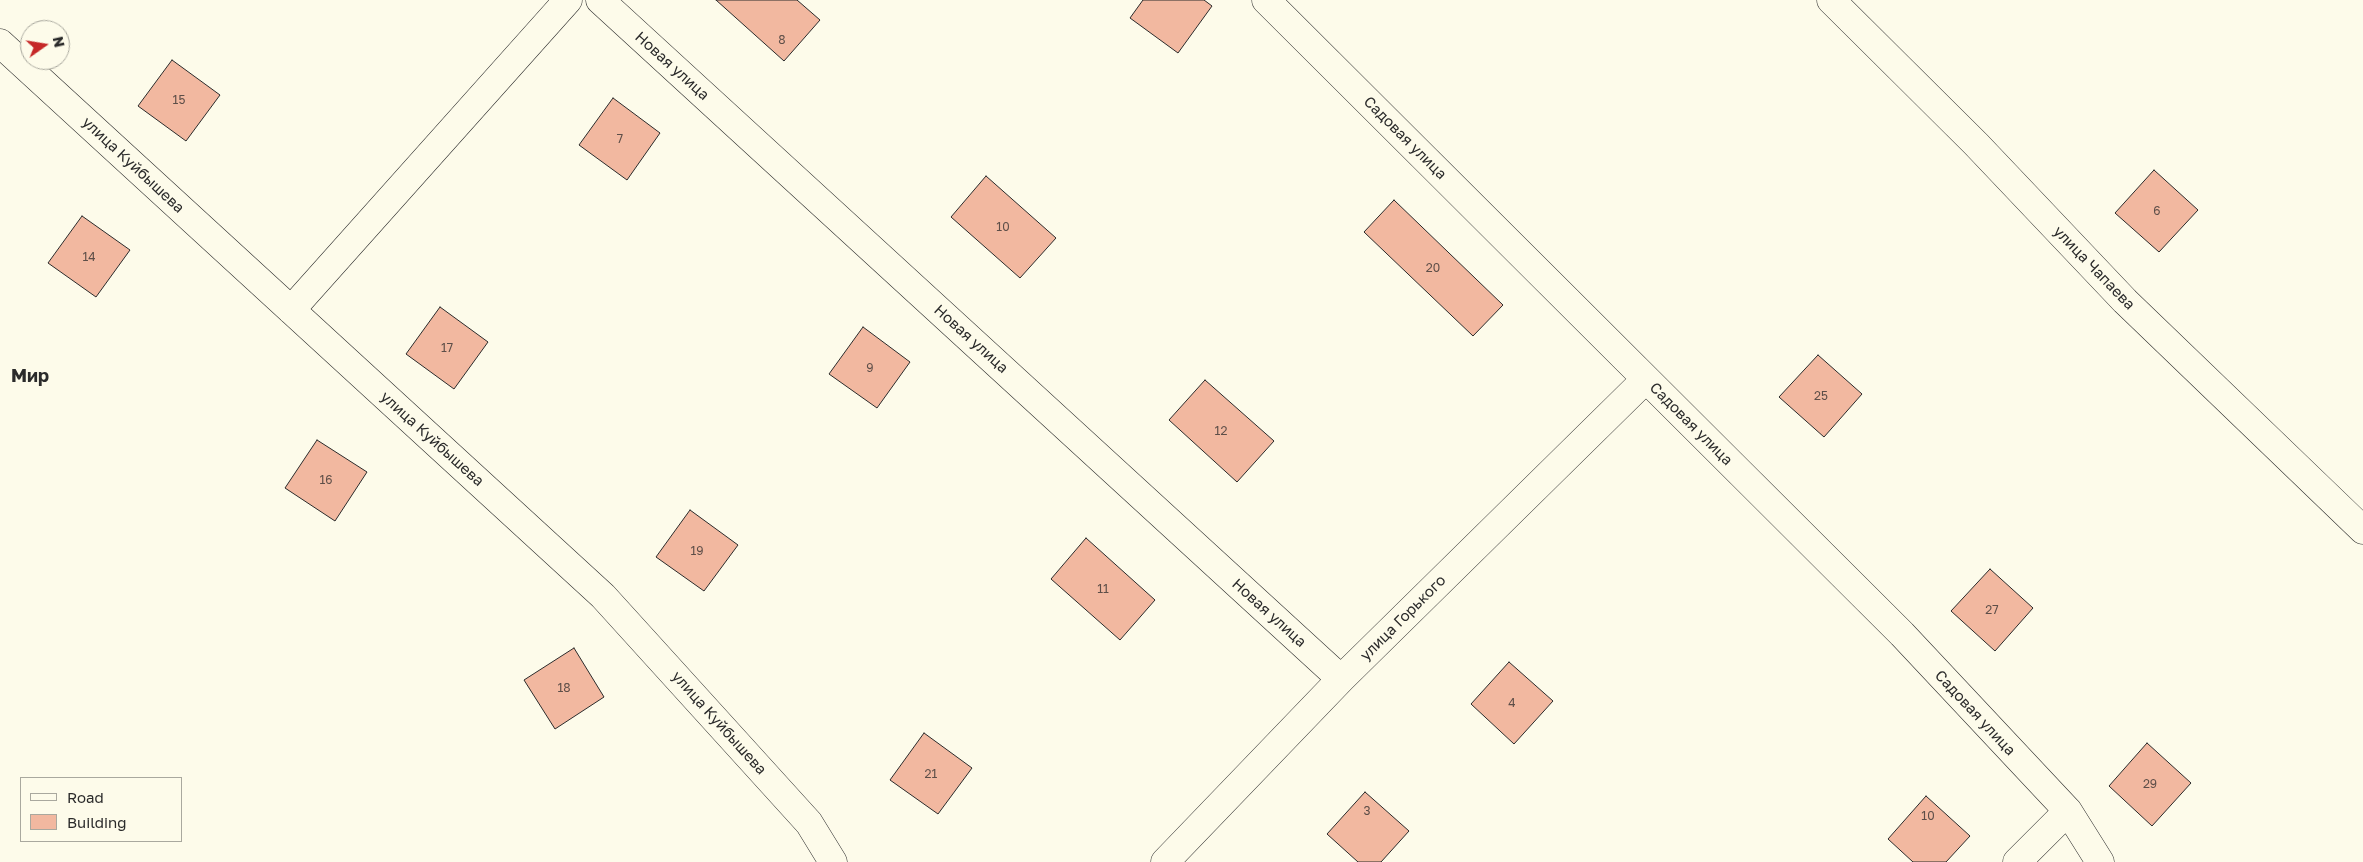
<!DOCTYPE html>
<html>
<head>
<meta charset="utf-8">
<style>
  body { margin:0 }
  #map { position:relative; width:2363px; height:862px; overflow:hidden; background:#fdfbea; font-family:"Golos Text",sans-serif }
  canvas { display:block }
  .legend { position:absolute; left:20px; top:777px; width:162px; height:65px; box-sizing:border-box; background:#fdfbea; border:1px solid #a9a89e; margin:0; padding:6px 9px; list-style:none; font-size:15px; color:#2b2b2b }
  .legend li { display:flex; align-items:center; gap:10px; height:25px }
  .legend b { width:25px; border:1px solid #a9a89e }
  .north { position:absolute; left:20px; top:20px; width:50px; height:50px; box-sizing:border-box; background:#fdfbea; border:1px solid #a9a89e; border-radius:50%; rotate:77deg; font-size:14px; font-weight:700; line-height:20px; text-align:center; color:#2b2b2b }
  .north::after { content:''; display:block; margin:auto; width:18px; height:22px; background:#c62828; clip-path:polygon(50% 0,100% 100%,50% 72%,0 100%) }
</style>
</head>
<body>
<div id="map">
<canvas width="2363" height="862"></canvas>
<ul class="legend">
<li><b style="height:6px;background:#fdfbea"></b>Road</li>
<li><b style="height:14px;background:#f2b8a0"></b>Building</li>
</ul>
<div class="north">N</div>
</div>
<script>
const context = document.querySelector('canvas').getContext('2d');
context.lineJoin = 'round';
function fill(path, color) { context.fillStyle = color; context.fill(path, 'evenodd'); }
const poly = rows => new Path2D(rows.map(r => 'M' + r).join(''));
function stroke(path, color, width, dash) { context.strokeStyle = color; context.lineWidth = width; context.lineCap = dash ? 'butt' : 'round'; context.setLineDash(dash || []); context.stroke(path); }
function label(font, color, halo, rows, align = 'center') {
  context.font = font + ' "Golos Text",sans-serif'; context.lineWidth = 4; context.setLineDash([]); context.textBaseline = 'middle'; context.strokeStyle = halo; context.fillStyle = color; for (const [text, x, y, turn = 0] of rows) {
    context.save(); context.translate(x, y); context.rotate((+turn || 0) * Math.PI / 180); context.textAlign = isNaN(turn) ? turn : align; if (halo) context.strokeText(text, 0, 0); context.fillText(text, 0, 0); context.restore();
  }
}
const building = poly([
  [716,0,797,0,820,20,784,61,716,0],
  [1143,0,1204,0,1212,6,1178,53,1130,18,1143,0],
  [172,60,220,95,186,141,138,106,172,60],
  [613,98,660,133,627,180,579,145,613,98],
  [2154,170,2198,210,2159,252,2115,213,2154,170],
  [986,176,1056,238,1020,278,951,217,986,176],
  [1394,200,1503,305,1473,336,1364,232,1394,200],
  [82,216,130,250,96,297,48,263,82,216],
  [440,307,488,342,454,389,406,354,440,307],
  [863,327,910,362,877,408,829,374,863,327],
  [1818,355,1862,394,1824,437,1779,397,1818,355],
  [1205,380,1274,441,1237,482,1169,420,1205,380],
  [317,440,367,472,335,521,285,488,317,440],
  [690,510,738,545,704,591,656,557,690,510],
  [1086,538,1155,600,1120,640,1051,579,1086,538],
  [1990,569,2033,608,1995,651,1951,611,1990,569],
  [574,648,604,697,555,729,524,680,574,648],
  [1509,662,1553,701,1514,744,1471,704,1509,662],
  [924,733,972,768,938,814,890,780,924,733],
  [2147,743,2191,783,2152,826,2109,786,2147,743],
  [1365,792,1409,831,1381,862,1358,862,1327,834,1365,792],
  [1926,796,1970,836,1946,862,1913,862,1888,839,1926,796]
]);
const minor = poly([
  [600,0,1341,679],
  [1266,0,1902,634,2068,811,2100,862],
  [1831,0,1976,144,2125,301,2363,530],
  [0,43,603,596,809,823,833,862],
  [291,310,568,0],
  [1165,862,1341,679,1646,379],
  [2017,862,2068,811]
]);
const numberNames = [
  ["8",782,40],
  ["15",179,100],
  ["7",620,139],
  ["6",2157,211],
  ["10",1003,227],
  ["14",89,257],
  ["20",1433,268],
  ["17",447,348],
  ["9",870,368],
  ["25",1821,396],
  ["12",1221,431],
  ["16",326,480],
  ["19",697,551],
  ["11",1103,589],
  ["27",1992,610],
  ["18",564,688],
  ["4",1512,703],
  ["21",931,774],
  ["29",2150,784],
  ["3",1367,811],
  ["10",1928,816]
];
const streetNames = [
  ["Новая улица",672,66,42],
  ["Садовая улица",1405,138,45],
  ["улица Куйбышева",133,165,43],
  ["улица Чапаева",2094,268,46],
  ["Новая улица",971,339,42],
  ["Садовая улица",1691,424,45],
  ["улица Куйбышева",432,439,42],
  ["Новая улица",1269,613,42],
  ["улица Горького",1403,618,-45],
  ["Садовая улица",1975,713,47],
  ["улица Куйбышева",719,723,48]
];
const quarterNames = [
  ["Мир",30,376]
];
fill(building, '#f2b8a0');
stroke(building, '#2b2b2b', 1);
stroke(minor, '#2b2b2b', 29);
stroke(minor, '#fdfbea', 28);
label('12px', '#5d4e48', null, numberNames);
label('15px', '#2b2b2b', '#fdfbea', streetNames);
label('bold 18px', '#2b2b2b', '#fdfbea', quarterNames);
</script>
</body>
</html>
